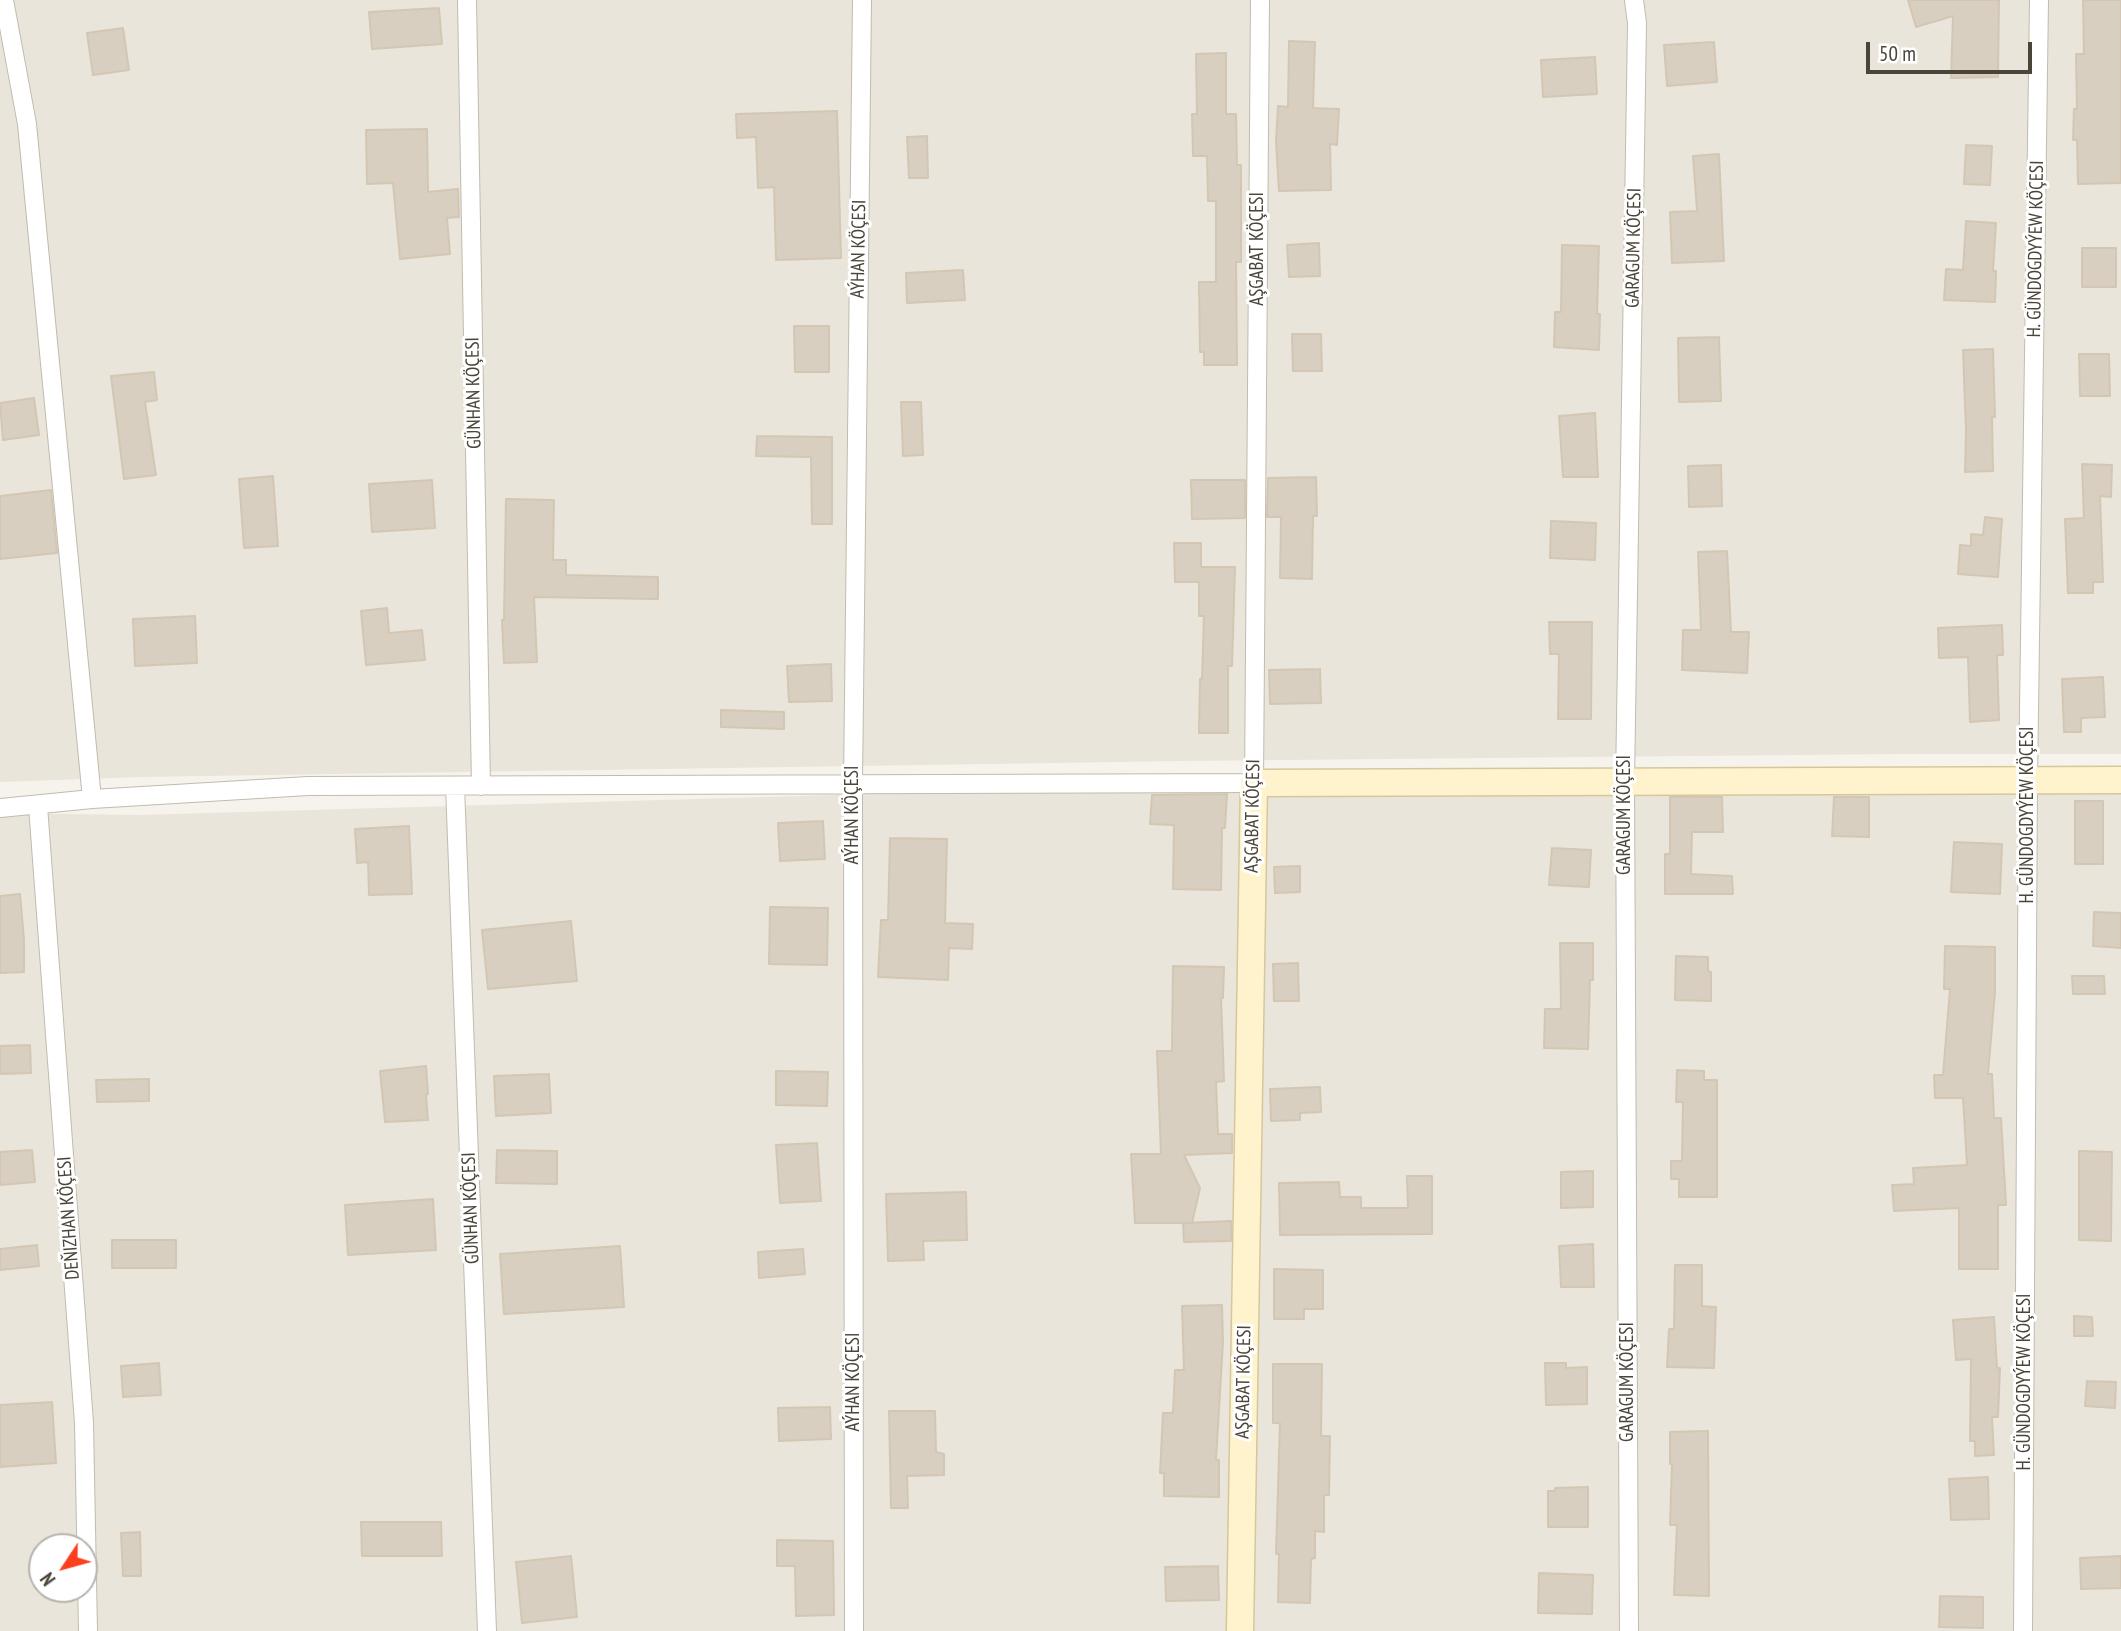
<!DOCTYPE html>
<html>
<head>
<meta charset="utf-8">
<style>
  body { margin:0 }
  #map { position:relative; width:2121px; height:1631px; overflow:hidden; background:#f6f3ec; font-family:"PT Sans Narrow",sans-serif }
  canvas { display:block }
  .north { position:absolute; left:28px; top:1533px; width:70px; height:70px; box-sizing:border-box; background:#fff; border:2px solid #b7b4b0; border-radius:50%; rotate:234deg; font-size:19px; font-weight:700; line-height:28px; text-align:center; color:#4b4439 }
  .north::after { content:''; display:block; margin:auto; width:24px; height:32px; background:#fc3f1d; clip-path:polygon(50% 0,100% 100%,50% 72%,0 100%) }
  .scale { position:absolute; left:1866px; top:42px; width:166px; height:32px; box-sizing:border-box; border:4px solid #4b4439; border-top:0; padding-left:9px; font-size:21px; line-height:24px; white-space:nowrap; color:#4b4439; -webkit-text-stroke:5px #fff; paint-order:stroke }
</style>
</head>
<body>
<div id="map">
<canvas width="2121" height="1631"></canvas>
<div class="north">N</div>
<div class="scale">50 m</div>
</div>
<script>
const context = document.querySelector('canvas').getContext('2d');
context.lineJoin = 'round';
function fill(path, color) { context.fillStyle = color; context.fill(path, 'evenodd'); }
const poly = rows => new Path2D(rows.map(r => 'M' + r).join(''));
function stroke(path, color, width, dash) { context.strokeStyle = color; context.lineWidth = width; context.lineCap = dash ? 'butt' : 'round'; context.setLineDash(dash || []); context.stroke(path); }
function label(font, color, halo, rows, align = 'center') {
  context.font = font + ' "PT Sans Narrow",sans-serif'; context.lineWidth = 6; context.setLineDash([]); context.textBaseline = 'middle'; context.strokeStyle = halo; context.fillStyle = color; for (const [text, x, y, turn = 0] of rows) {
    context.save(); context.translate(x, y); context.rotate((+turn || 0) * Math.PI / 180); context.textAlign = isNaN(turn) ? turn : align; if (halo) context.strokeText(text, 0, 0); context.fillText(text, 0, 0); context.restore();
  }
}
const residential = poly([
  [0,0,2121,0,2121,754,1897,754,1181,761,140,777,0,782],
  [2121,783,2121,1631,1253,1631,1265,797,1832,785],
  [1150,786,1241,788,1241,1087,1230,1631,0,1631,0,813,138,815],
  [42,1547,84,1547,84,1589,42,1589]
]);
const building = poly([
  [1908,0,1999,0,1998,77,1951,78,1953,16,1916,27,1908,0],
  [2083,0,2121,0,2121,183,2078,184,2077,140,2073,140,2074,109,2077,109,2076,54,2084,54,2083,0],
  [439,8,442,44,372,49,369,12,439,8],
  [123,28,129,70,93,75,87,33,123,28],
  [1289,41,1315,42,1313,108,1339,109,1337,145,1330,144,1331,190,1279,191,1276,141,1278,106,1288,107,1289,41],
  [1714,42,1717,82,1667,86,1664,45,1714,42],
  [1226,53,1226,114,1236,114,1237,165,1241,165,1241,262,1236,262,1237,365,1204,365,1204,352,1200,352,1199,282,1216,282,1216,201,1208,201,1207,156,1193,156,1192,114,1197,114,1196,54,1226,53],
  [1595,57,1597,94,1543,97,1541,60,1595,57],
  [837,111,841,258,776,260,774,187,758,188,756,137,737,138,736,114,837,111],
  [427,129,428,192,458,189,459,217,447,218,450,254,400,259,393,183,367,184,366,130,427,129],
  [927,136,928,178,909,178,907,137,927,136],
  [1966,145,1992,146,1990,185,1964,184,1966,145],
  [1719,154,1724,261,1672,263,1670,212,1697,211,1693,156,1719,154],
  [1966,221,1996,223,1993,271,1996,271,1995,302,1944,300,1946,269,1963,270,1966,221],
  [1319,243,1320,276,1289,277,1287,245,1319,243],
  [1562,245,1599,246,1597,314,1600,314,1599,350,1554,347,1555,312,1561,312,1562,245],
  [2082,248,2116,248,2116,287,2082,287,2082,248],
  [963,270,965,300,907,303,906,273,963,270],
  [794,326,829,326,829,372,795,372,794,326],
  [1292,334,1321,334,1322,371,1293,371,1292,334],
  [1719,337,1721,401,1679,402,1678,338,1719,337],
  [1993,349,1995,417,1992,417,1993,471,1965,472,1966,430,1963,350,1993,349],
  [2079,354,2109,354,2110,396,2080,396,2079,354],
  [154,372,157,400,145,402,156,475,124,479,111,376,154,372],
  [34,398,39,435,3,440,0,403,34,398],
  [901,402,921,402,923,455,903,456,901,402],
  [1595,413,1598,477,1563,477,1559,416,1595,413],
  [757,436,832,437,832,524,812,524,811,457,756,456,757,436],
  [2082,464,2112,465,2111,497,2100,496,2103,582,2093,582,2093,593,2068,593,2065,519,2084,518,2082,464],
  [1721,465,1722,506,1689,507,1688,466,1721,465],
  [273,476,278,546,244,548,239,479,273,476],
  [1316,477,1317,516,1313,516,1312,579,1280,578,1281,517,1267,517,1268,478,1316,477],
  [432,480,435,528,372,532,369,484,432,480],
  [1191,480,1245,480,1245,518,1192,519,1191,480],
  [51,490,57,553,0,559,0,496,51,490],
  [506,499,554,500,553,560,566,560,566,575,658,577,658,599,534,597,537,662,504,663,502,620,504,620,506,499],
  [1985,517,2002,519,1998,577,1958,574,1960,545,1971,546,1971,534,1983,535,1985,517],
  [1551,521,1596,523,1595,560,1550,558,1551,521],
  [1174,543,1201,543,1201,567,1235,567,1232,666,1228,666,1228,733,1199,733,1200,679,1202,679,1204,616,1199,616,1199,582,1175,582,1174,543],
  [1727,551,1731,632,1749,632,1747,673,1682,670,1683,630,1701,630,1698,552,1727,551],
  [387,608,389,633,422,630,425,660,366,665,361,611,387,608],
  [195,616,197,663,135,666,133,619,195,616],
  [1549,622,1592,622,1591,719,1558,719,1559,654,1550,654,1549,622],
  [2002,625,2003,655,1997,655,1999,720,1970,722,1968,657,1939,658,1938,628,2002,625],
  [831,664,832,701,789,702,787,666,831,664],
  [1320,669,1321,703,1270,704,1269,670,1320,669],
  [2103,677,2105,717,2081,718,2081,732,2064,732,2062,679,2103,677],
  [721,710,784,712,784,729,721,727,721,710],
  [1227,794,1225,828,1222,828,1221,890,1173,889,1174,825,1150,824,1152,795,1227,794],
  [1670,797,1722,797,1723,832,1692,832,1691,874,1732,876,1733,894,1665,894,1665,854,1670,854,1670,797],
  [1834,797,1869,797,1869,837,1832,836,1834,797],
  [2075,801,2103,801,2103,864,2075,864,2075,801],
  [823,821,825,859,780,861,778,823,823,821],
  [409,826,412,894,369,895,368,862,357,863,355,829,409,826],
  [890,838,947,839,945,923,973,924,972,949,949,948,948,980,878,977,881,920,888,920,890,838],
  [1954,842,2002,844,2000,894,1951,892,1954,842],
  [1552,848,1591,850,1589,887,1549,885,1552,848],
  [1300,866,1300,892,1275,893,1274,867,1300,866],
  [20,894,24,939,24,972,0,973,0,896,20,894],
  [770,907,828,908,827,965,769,964,770,907],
  [2094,912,2121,913,2121,948,2093,946,2094,912],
  [571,921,577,981,488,989,482,930,571,921],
  [1560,943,1593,943,1593,980,1590,980,1588,1049,1544,1048,1545,1009,1561,1009,1560,943],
  [1945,946,1995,947,1995,992,1988,1074,1992,1074,1994,1118,2001,1118,2006,1205,1998,1205,1998,1269,1959,1269,1959,1208,1894,1211,1892,1185,1914,1184,1913,1168,1967,1165,1963,1098,1935,1098,1934,1075,1943,1075,1950,989,1944,989,1945,946],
  [1676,956,1708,957,1708,971,1711,972,1711,1001,1675,1000,1676,956],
  [1298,963,1299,1001,1274,1001,1273,964,1298,963],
  [1173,966,1224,967,1223,998,1221,998,1224,1081,1216,1082,1218,1134,1232,1134,1232,1153,1184,1155,1200,1188,1192,1223,1135,1223,1131,1154,1161,1154,1157,1051,1172,1051,1173,966],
  [2072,976,2104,976,2105,994,2073,994,2072,976],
  [30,1045,31,1073,0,1074,0,1046,30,1045],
  [426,1066,428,1094,426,1095,428,1120,385,1122,380,1071,426,1066],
  [1677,1070,1704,1071,1704,1080,1717,1080,1717,1197,1679,1197,1679,1179,1671,1179,1671,1161,1682,1161,1683,1102,1676,1102,1677,1070],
  [776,1071,828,1072,827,1106,776,1105,776,1071],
  [549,1074,551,1113,496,1116,494,1076,549,1074],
  [149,1079,149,1101,97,1102,96,1080,149,1079],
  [1320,1087,1321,1112,1300,1113,1300,1120,1271,1121,1270,1089,1320,1087],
  [817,1143,821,1201,780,1203,776,1145,817,1143],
  [32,1150,35,1182,0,1185,0,1152,32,1150],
  [497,1150,557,1151,557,1184,496,1183,497,1150],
  [2079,1151,2112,1152,2111,1241,2079,1240,2079,1151],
  [1593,1171,1593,1207,1561,1208,1561,1172,1593,1171],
  [1407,1176,1432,1176,1432,1234,1280,1235,1279,1183,1339,1182,1340,1197,1361,1197,1361,1208,1408,1208,1407,1176],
  [966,1192,967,1240,923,1241,924,1260,888,1261,886,1194,966,1192],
  [433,1199,436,1250,348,1255,345,1205,433,1199],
  [1231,1221,1231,1241,1184,1242,1183,1223,1231,1221],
  [112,1240,176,1240,176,1268,112,1268,112,1240],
  [1593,1244,1594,1287,1561,1287,1559,1246,1593,1244],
  [37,1245,39,1266,0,1270,0,1249,37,1245],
  [620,1246,624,1307,504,1314,500,1254,620,1246],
  [803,1249,805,1274,759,1278,758,1252,803,1249],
  [1675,1265,1702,1265,1702,1306,1716,1307,1714,1368,1667,1367,1669,1329,1674,1329,1675,1265],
  [1274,1269,1323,1270,1323,1309,1304,1309,1304,1319,1274,1319,1274,1269],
  [1222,1305,1223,1342,1216,1460,1219,1460,1219,1497,1164,1496,1164,1473,1160,1473,1163,1413,1173,1413,1175,1370,1184,1370,1182,1306,1222,1305],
  [2074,1316,2092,1317,2093,1336,2074,1336,2074,1316],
  [1994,1317,1997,1368,2000,1368,1998,1417,1992,1417,1994,1455,1975,1456,1975,1441,1970,1441,1971,1359,1956,1360,1953,1320,1994,1317],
  [159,1363,161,1395,123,1397,121,1366,159,1363],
  [1545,1363,1566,1363,1566,1368,1587,1367,1587,1404,1546,1405,1545,1363],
  [1273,1364,1322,1364,1321,1436,1330,1436,1329,1495,1324,1495,1324,1532,1315,1531,1315,1558,1311,1559,1310,1603,1278,1602,1279,1554,1276,1554,1280,1423,1273,1423,1273,1364],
  [2087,1381,2116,1382,2115,1408,2085,1406,2087,1381],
  [52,1402,56,1463,0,1467,0,1405,52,1402],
  [830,1407,831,1439,779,1441,778,1408,830,1407],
  [889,1411,935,1411,936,1452,944,1454,944,1475,907,1476,908,1508,891,1508,889,1411],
  [1708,1431,1709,1596,1674,1595,1677,1525,1670,1525,1672,1464,1670,1464,1670,1432,1708,1431],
  [1988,1477,1989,1519,1951,1520,1949,1479,1988,1477],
  [1588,1487,1588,1527,1548,1527,1548,1491,1555,1491,1555,1488,1588,1487],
  [361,1522,441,1522,442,1556,362,1556,361,1522],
  [140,1532,141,1576,123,1576,121,1533,140,1532],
  [777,1540,833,1541,834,1615,796,1616,795,1566,777,1566,777,1540],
  [571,1556,577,1617,522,1623,516,1562,571,1556],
  [2121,1556,2121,1588,2081,1589,2080,1558,2121,1556],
  [1218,1566,1219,1600,1166,1601,1165,1567,1218,1566],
  [1539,1573,1593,1575,1592,1614,1538,1613,1539,1573],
  [1940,1596,1983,1597,1983,1628,1939,1627,1940,1596]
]);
const street = poly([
  [4,0,27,124,92,799],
  [467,0,481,786],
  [455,786,487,1631],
  [38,806,84,1423,88,1631],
  [0,808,92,799,308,786,1254,783,1260,0],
  [854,1631,853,784,862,0],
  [1629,1631,1625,782,1637,23,1634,0],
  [2023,1631,2028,781,2039,0]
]);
const secondary = poly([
  [1240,1631,1254,783,2121,780]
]);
const streetNames = [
  ["GARAGUM KÖÇESI",1634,248,-89],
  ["AÝHAN KÖÇESI",859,249,-89],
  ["AŞGABAT KÖÇESI",1258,249,-90],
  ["H. GÜNDOGDYÝEW KÖÇESI",2036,249,-89],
  ["GÜNHAN KÖÇESI",474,393,-91],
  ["AÝHAN KÖÇESI",853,815,-90],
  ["GARAGUM KÖÇESI",1625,815,-90],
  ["H. GÜNDOGDYÝEW KÖÇESI",2028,815,-90],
  ["AŞGABAT KÖÇESI",1253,816,-89],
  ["GÜNHAN KÖÇESI",471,1208,-92],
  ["DEŇIZHAN KÖÇESI",69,1218,-94],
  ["AÝHAN KÖÇESI",854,1382,-90],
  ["AŞGABAT KÖÇESI",1244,1382,-89],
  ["GARAGUM KÖÇESI",1628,1382,-90],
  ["H. GÜNDOGDYÝEW KÖÇESI",2025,1382,-90]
];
fill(residential, '#eae5da');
fill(building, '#d8cfc1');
stroke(building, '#d3c7b4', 2);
stroke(street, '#c2bbae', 20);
stroke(secondary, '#d6c79b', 29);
stroke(street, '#fff', 18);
stroke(secondary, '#fff3cd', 26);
label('19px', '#4b4439', '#fff', streetNames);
</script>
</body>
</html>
